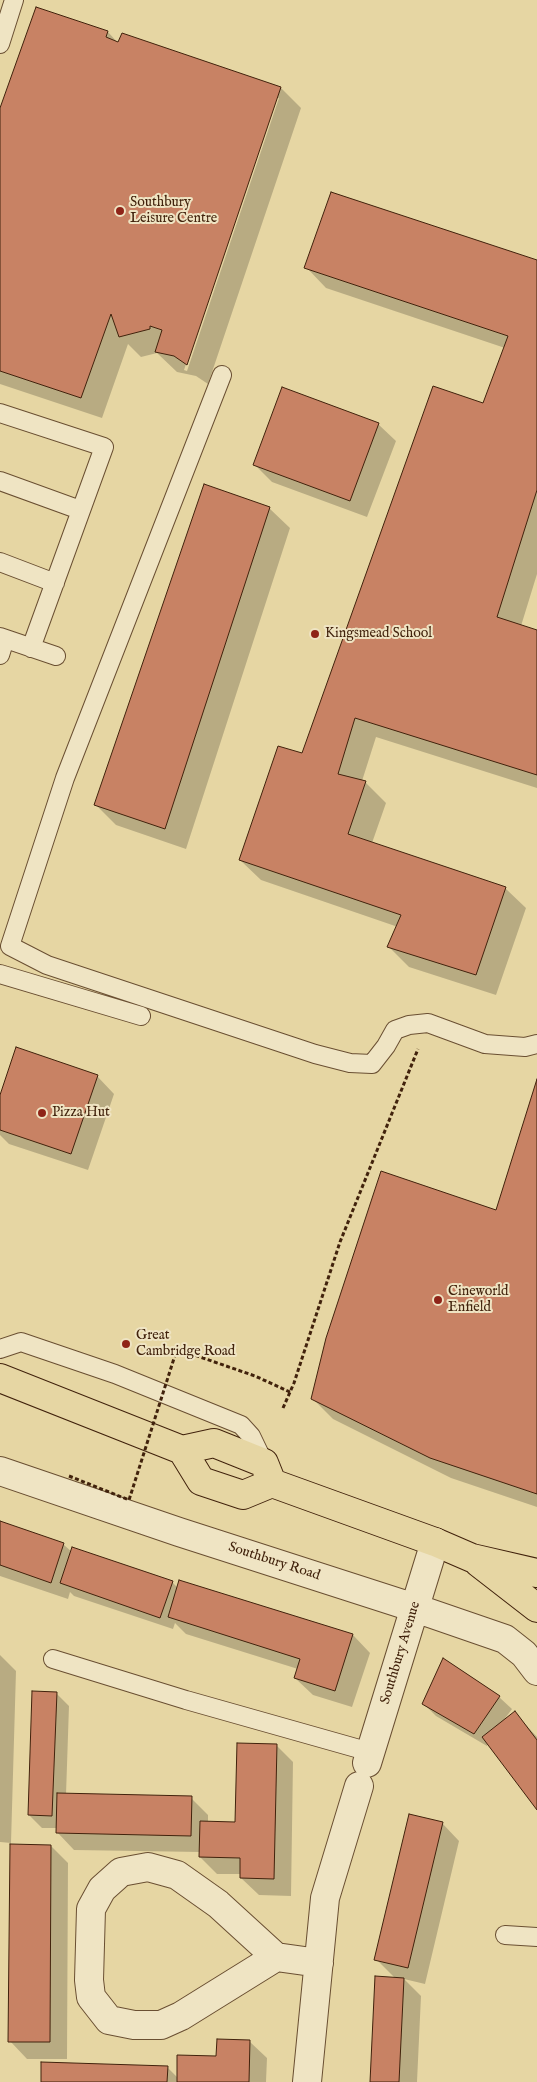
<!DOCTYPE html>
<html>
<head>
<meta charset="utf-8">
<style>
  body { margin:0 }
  canvas { display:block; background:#e6d6a3 }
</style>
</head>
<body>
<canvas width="537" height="2082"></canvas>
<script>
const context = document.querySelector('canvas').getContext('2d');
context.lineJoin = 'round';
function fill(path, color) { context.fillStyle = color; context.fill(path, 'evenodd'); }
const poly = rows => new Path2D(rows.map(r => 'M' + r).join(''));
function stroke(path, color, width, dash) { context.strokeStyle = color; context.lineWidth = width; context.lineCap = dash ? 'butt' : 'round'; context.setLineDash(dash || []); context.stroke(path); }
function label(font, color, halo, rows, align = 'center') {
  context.font = font + ' "IM FELL English",serif'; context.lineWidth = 4; context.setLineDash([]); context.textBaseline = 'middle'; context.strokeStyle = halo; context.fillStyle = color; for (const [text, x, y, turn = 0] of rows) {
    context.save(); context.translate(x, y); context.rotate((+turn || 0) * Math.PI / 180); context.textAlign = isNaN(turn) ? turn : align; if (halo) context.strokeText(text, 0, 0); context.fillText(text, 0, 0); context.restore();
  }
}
const shadow = poly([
  [108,32,119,44,281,88,301,108,208,384,196,376,177,372,157,353,141,357,128,344,102,418,0,384,0,112],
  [276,98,279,98,187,371,184,370],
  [537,262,537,574,521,626,537,631,537,788,376,737,362,781,365,782,386,803,372,843,505,888,526,908,496,995,409,967,389,947,398,927,261,880,240,860,303,754,484,405,505,348,326,288,306,267],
  [378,424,396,441,367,517,272,482,254,464],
  [269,508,290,528,186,849,116,825,96,805],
  [97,1076,114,1094,88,1170,9,1144,0,1135,0,1099],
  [537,1083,537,1507,451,1478,333,1419,312,1398,497,1212],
  [0,1522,64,1545,72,1552,172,1582,178,1588,353,1635,370,1653,352,1707,313,1695,295,1678,298,1669,186,1634,175,1623,173,1629,74,1596,70,1592,68,1599,0,1576],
  [0,1655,16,1671,11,1843,0,1842],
  [56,1693,69,1706,66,1795,191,1798,208,1815,208,1823,237,1823,276,1745,293,1762,291,1896,259,1895,241,1878,241,1874,217,1874,200,1857,200,1852,74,1850,57,1832,57,1828,42,1828,29,1815],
  [499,1697,512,1709,503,1721,515,1713,537,1737,537,1808,488,1743,487,1746,436,1716,424,1704],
  [442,1823,459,1841,425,1984,404,1979,421,1996,417,2082,371,2082,395,1978,376,1959],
  [51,1846,68,1863,67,2059,27,2059,10,2041],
  [249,2041,267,2058,266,2082,42,2082,167,2067,178,2078]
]);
const building = poly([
  [36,7,108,31,106,37,118,42,122,33,281,87,187,365,174,356,155,352,162,330,150,326,150,329,119,337,111,314,81,398,0,371,0,108,36,7],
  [331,192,537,260,537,490,497,617,537,630,537,775,355,718,338,774,366,781,348,834,506,887,476,975,387,947,401,915,239,860,278,746,302,753,433,386,483,403,508,336,304,268,331,192],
  [282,387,379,423,350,501,253,465,282,387],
  [204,484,270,507,165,829,94,805,204,484],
  [16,1047,98,1075,71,1154,0,1130,0,1095,16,1047],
  [537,1079,537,1494,430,1458,311,1399,326,1338,381,1171,496,1210,537,1079],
  [0,1521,64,1543,51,1583,0,1565,0,1521],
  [72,1547,173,1581,160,1618,60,1583,72,1547],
  [179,1580,353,1634,335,1691,294,1678,300,1659,168,1617,179,1580],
  [443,1658,500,1696,474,1734,422,1704,443,1658],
  [32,1691,57,1692,52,1816,28,1815,32,1691],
  [515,1711,537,1740,537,1810,482,1737,515,1711],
  [237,1743,277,1744,274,1879,240,1878,240,1858,199,1857,200,1821,235,1822,237,1743],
  [57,1793,192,1796,191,1836,56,1833,57,1793],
  [409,1814,443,1822,408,1968,374,1960,409,1814],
  [10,1844,51,1845,50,2042,8,2042,10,1844],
  [375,1976,404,1978,399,2082,370,2082,375,1976],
  [217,2039,250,2040,249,2082,177,2082,177,2055,216,2056,217,2039],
  [41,2062,168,2066,167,2082,41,2082,41,2062]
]);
const path = poly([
  [177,1349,255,1376,290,1392],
  [283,1408,294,1383,340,1242,418,1049]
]);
const lane = poly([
  [0,44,14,0],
  [222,375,65,778,10,946,47,965,315,1054,350,1063,372,1064,386,1046,395,1030,409,1025,428,1023,485,1044,525,1047,537,1044],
  [0,413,104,447,31,648],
  [0,481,80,510],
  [0,562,55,583],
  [0,637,56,656],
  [0,655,5,639],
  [0,974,141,1016],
  [0,1349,21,1342,115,1374,241,1425,251,1436,264,1463],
  [53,1659,186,1700,370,1752],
  [505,1935,537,1937]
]);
const street = poly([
  [0,1471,179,1532,415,1608,505,1639,524,1654,537,1671],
  [367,1763,435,1542],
  [276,1957,181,2016,161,2025,134,2025,109,2020,91,1997,89,1980,91,1909,102,1889,121,1872,148,1867,177,1875,218,1904,276,1957,319,1963],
  [307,2082,325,1898,359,1786]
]);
const primary = poly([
  [0,1378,182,1450,214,1443,264,1463,272,1483],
  [182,1450,201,1481,243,1495,272,1483,435,1542,472,1558,537,1573],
  [479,1563,537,1608]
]);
const pathBridge = poly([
  [69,1476,129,1500,177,1349]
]);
const markers = [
  [120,211,5,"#8f2418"],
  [315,634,5,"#8f2418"],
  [42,1113,5,"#8f2418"],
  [438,1300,5,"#8f2418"],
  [126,1344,5,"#8f2418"]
];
const poiNames = [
  ["Southbury",130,203],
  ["Leisure Centre",130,219],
  ["Kingsmead School",325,634],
  ["Pizza Hut",52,1113],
  ["Cineworld",448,1292],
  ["Enfield",448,1308],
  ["Great",136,1336],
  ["Cambridge Road",136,1352]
];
const streetNames = [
  ["Southbury Road",274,1562,18],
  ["Southbury Avenue",401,1653,-73]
];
fill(shadow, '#0003');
fill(building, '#c88264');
stroke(building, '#41220c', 1);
stroke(lane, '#6a4f32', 20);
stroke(street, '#6a4f32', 30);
stroke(primary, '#41220c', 30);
stroke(path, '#41220c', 3, [4, 2.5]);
stroke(lane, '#efe4c3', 18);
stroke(street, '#efe4c3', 28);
stroke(primary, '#e6d6a3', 28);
stroke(pathBridge, '#41220c', 3, [4, 2.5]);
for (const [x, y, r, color] of markers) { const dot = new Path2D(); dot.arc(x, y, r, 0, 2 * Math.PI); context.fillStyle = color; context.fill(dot); stroke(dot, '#efe4c3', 2); }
label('14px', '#41220c', '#efe4c3', poiNames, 'left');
label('14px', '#41220c', '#efe4c3', streetNames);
</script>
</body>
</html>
